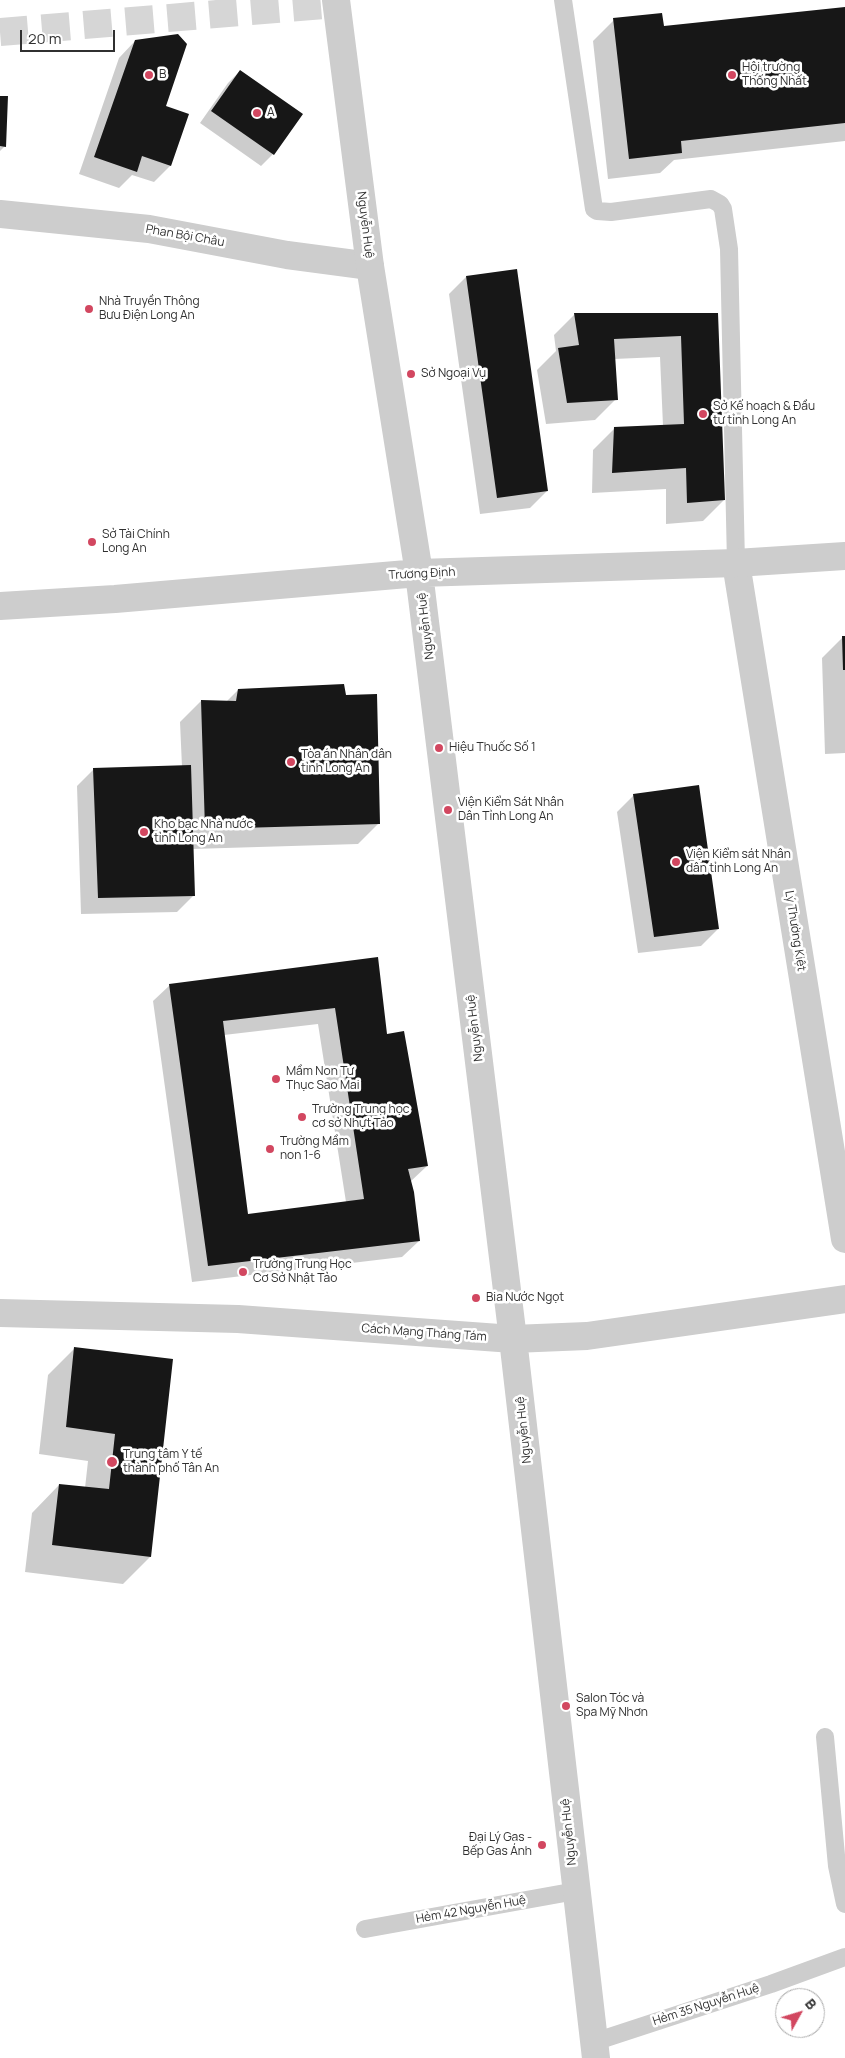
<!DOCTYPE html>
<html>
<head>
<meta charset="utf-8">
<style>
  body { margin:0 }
  #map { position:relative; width:845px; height:2058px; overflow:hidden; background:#fff; font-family:Manrope,sans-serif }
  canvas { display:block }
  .north { position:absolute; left:775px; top:1988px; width:50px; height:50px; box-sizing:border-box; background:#fff; border:1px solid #acacac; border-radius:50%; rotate:51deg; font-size:14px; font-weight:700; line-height:20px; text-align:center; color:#303030 }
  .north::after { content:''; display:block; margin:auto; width:18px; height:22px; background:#d24760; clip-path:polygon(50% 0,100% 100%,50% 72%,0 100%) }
  .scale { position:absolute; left:20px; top:30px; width:95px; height:22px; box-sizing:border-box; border:2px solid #303030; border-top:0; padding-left:6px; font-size:15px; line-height:18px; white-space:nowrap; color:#303030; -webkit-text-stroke:4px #fff; paint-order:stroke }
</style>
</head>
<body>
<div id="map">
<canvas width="845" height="2058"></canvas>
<div class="north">B</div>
<div class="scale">20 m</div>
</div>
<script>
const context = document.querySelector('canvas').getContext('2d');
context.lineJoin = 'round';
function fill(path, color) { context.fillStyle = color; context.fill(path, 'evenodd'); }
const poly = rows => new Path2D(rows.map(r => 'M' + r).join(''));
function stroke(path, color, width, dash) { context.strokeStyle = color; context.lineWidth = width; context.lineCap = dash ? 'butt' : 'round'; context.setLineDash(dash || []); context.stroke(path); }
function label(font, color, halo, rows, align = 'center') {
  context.font = font + ' Manrope,sans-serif'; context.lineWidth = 5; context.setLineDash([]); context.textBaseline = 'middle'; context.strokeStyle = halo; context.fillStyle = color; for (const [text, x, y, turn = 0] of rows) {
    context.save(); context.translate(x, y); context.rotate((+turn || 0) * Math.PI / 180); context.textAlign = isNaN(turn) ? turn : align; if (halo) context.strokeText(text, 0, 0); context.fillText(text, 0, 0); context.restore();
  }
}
const shadow = poly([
  [845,8,845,141,674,160,660,173,608,179,593,41,614,20,663,28],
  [135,41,164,107,170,166,154,182,132,175,119,188,79,174,119,58],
  [240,71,301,114,273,154,261,166,200,123,228,83],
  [0,97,5,146,0,151],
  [516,271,547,491,530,508,480,514,449,294,466,277],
  [575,314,717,314,724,500,703,521,666,524,666,489,592,493,593,450,614,429,663,426,660,357,614,359,616,399,595,420,546,424,537,370,556,351,554,335],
  [843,637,845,637,845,753,825,754,822,658],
  [238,690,379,823,358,844,192,849,194,895,177,912,81,914,77,786,94,769,182,767,180,722,201,701,226,702],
  [634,795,718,929,701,946,638,953,617,812],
  [377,959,386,1035,427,1166,410,1182,419,1241,402,1257,192,1282,153,1001,170,985],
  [318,1024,346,1202,247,1215,224,1035],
  [75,1348,172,1360,150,1557,123,1584,25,1572,32,1513,59,1485,85,1488,88,1461,39,1454,48,1375]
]);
const building = poly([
  [845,7,845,123,681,141,682,153,629,159,613,18,662,13,664,26],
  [178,34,187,44,166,106,189,114,171,166,142,156,137,172,94,157,135,40],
  [240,70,303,114,274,155,211,111],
  [0,96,8,96,6,147,0,146],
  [517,269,548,491,497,498,466,276],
  [574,313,718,313,725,500,687,503,686,468,612,473,614,427,684,424,681,336,614,339,618,400,567,403,558,348,579,345],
  [842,636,845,636,845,670,843,670],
  [344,684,346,695,377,694,380,824,205,829,201,700,236,701,238,689],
  [191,765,195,896,98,898,93,768],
  [699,785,719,929,654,937,633,794],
  [378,957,387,1034,404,1031,428,1166,408,1169,414,1192,420,1241,208,1266,169,984],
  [335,1008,364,1199,248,1214,223,1021],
  [74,1347,173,1359,151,1557,52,1545,59,1484,109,1489,115,1434,66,1427]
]);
const minorTunnel = poly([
  [0,32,337,4]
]);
const service = poly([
  [563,0,594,209,597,211,611,212,711,199,720,204,723,209,729,249,736,563],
  [825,1737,837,1866,845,1904],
  [365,1929,576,1891],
  [594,2042,771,1984,845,1957]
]);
const minor = poly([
  [0,214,149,229,287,255,370,266],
  [736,563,845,1239]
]);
const tertiary = poly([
  [336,0,370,266,419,573,513,1339,596,2058],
  [0,606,115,599,419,573,736,563,845,556],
  [0,1313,238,1319,513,1339,587,1336,845,1299]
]);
const markers = [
  [149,75,5,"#d24760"],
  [732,75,5,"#d24760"],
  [257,113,5,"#d24760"],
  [89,309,5,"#d24760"],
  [411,374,5,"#d24760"],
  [703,414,5,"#d24760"],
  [92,542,5,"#d24760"],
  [439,748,5,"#d24760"],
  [291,762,5,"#d24760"],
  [448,810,5,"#d24760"],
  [144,832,5,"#d24760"],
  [676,862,5,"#d24760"],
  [276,1079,5,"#d24760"],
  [302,1117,5,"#d24760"],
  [270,1149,5,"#d24760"],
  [243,1272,5,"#d24760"],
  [476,1298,5,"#d24760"],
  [112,1462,6,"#d24760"],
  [566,1706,5,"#d24760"],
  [542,1845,5,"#d24760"]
];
const poiNames = [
  ["Hội trường",742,68],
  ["Thống Nhất",742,82],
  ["B",159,75],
  ["A",267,113],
  ["Nhà Truyền Thông",99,302],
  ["Bưu Điện Long An",99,316],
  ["Sở Ngoại Vụ",421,374],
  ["Sở Kế hoạch & Đầu",713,407],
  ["tư tỉnh Long An",713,421],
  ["Sở Tài Chính",102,535],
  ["Long An",102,549],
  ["Hiệu Thuốc Số 1",449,748],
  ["Tòa án Nhân dân",301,755],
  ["tỉnh Long An",301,769],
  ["Viện Kiểm Sát Nhân",458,803],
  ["Dân Tỉnh Long An",458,817],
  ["Kho bạc Nhà nước",154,825],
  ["tỉnh Long An",154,839],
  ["Viện Kiểm sát Nhân",686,855],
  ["dân tỉnh Long An",686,869],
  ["Mầm Non Tư",286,1072],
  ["Thục Sao Mai",286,1086],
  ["Trường Trung học",312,1110],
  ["cơ sở Nhựt Tảo",312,1124],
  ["Trường Mầm",280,1142],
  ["non 1-6",280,1156],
  ["Trường Trung Học",253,1265],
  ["Cơ Sở Nhật Tảo",253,1279],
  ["Bia Nước Ngọt",486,1298],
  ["Trung tâm Y tế",123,1455],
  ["thành phố Tân An",123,1469],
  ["Salon Tóc và",576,1699],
  ["Spa Mỹ Nhơn",576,1713],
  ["Đại Lý Gas -",532,1838,"right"],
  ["Bếp Gas Ánh",532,1852,"right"]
];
const streetNames = [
  ["Nguyễn Huệ",365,225,83],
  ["Phan Bội Châu",185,236,10],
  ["Trương Định",422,574,-3],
  ["Nguyễn Huệ",426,626,-97],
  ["Lý Thường Kiệt",795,931,81],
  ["Nguyễn Huệ",475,1028,-97],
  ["Cách Mạng Tháng Tám",424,1333,4],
  ["Nguyễn Huệ",524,1430,-96],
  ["Nguyễn Huệ",569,1832,-96],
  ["Hẻm 42 Nguyễn Huệ",471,1910,-10],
  ["Hẻm 35 Nguyễn Huệ",706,2005,-18]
];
fill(shadow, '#0003');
fill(building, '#171717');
stroke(minorTunnel, '#d6d6d6', 28, [28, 14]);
stroke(service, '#cdcdcd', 18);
stroke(minor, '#cdcdcd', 28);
stroke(tertiary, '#cdcdcd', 28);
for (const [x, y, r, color] of markers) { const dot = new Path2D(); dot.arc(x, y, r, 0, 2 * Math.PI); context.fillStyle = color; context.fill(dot); stroke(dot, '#fff', 2); }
label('12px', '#303030', '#fff', poiNames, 'left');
label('12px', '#303030', '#fff', streetNames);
</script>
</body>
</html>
